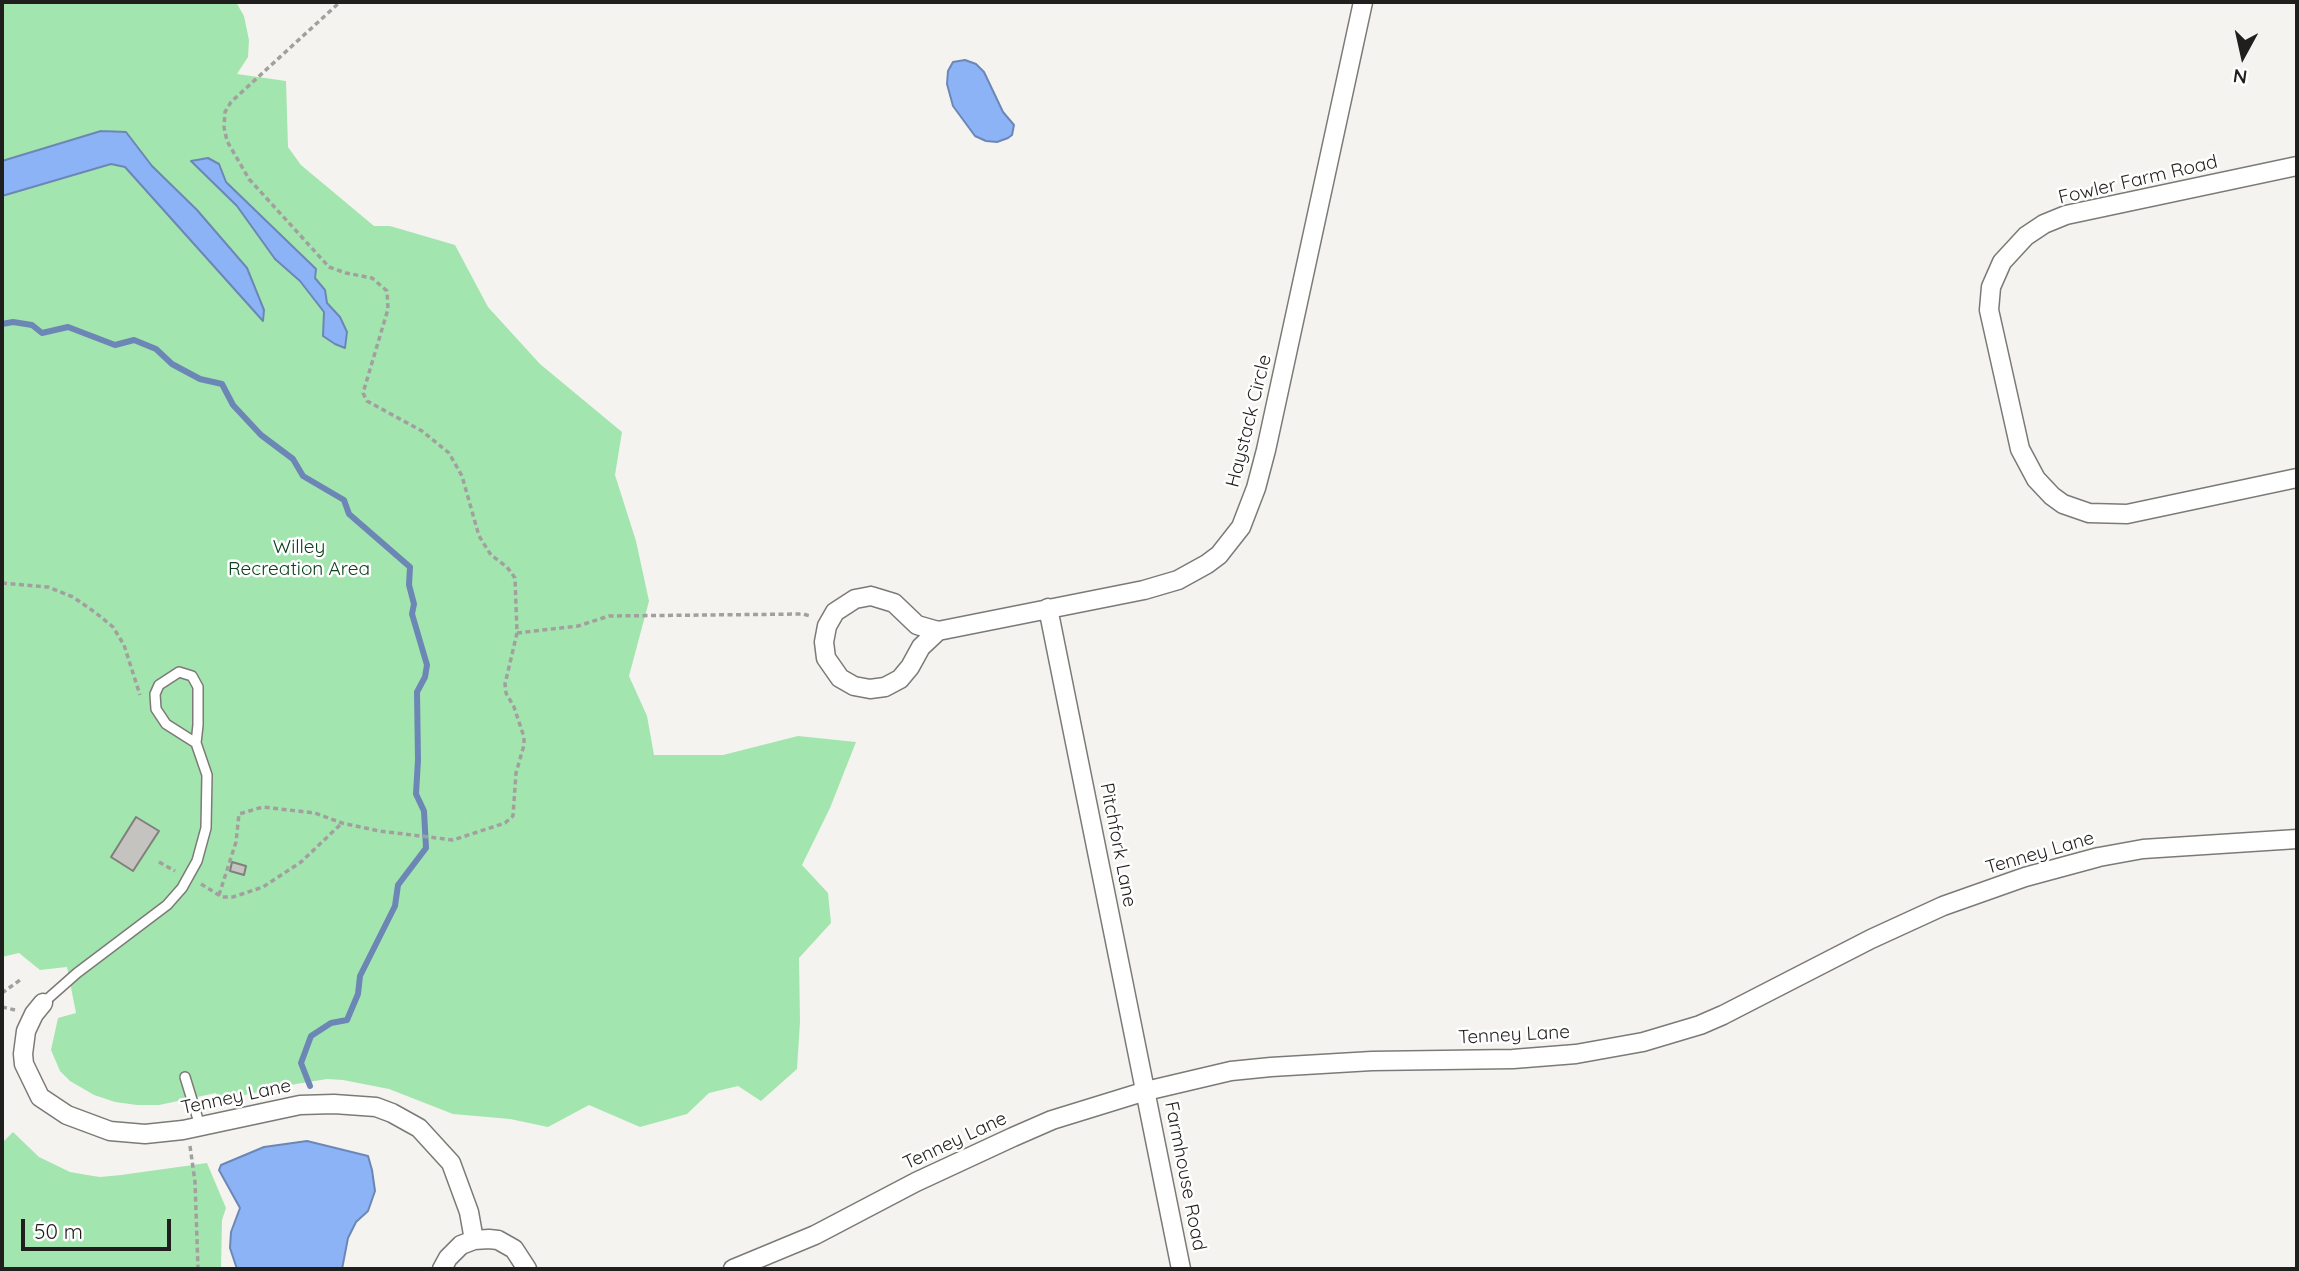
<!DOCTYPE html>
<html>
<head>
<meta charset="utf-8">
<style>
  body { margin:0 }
  #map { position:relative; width:2299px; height:1271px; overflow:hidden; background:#f5f3ef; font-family:Quicksand,sans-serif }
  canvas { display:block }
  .frame { position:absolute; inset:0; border:4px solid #201f1e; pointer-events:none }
  .north { position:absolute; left:2208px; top:21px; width:70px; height:70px; -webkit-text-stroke:5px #fff; paint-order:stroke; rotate:188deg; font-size:19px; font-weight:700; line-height:28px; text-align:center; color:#201f1e }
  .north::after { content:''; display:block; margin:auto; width:24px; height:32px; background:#201f1e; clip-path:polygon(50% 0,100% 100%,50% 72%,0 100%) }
  .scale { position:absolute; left:21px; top:1219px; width:150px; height:32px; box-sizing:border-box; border:4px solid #201f1e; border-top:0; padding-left:9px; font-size:21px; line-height:24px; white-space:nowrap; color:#201f1e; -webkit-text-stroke:5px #fff; paint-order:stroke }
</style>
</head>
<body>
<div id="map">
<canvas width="2299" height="1271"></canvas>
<div class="frame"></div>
<div class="north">N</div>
<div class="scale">50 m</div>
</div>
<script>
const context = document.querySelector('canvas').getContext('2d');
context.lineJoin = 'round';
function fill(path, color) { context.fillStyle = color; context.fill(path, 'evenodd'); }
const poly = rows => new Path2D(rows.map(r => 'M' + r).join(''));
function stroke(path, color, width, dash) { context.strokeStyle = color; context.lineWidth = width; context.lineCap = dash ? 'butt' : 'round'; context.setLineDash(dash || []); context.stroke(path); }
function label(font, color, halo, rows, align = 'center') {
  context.font = font + ' Quicksand,sans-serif'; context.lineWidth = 5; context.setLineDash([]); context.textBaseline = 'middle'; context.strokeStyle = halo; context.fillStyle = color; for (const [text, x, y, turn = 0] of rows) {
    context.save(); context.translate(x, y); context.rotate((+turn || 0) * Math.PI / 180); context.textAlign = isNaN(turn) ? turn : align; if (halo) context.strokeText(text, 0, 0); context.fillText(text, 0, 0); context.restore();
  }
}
const green = poly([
  [2,2,236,2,244,16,249,40,248,57,237,74,286,81,288,147,301,165,374,226,390,226,455,245,488,307,540,364,622,432,615,475,636,541,649,601,629,676,647,716,654,755,723,755,798,736,856,742,830,808,802,865,828,893,831,923,799,958,800,1022,797,1069,761,1101,738,1086,709,1093,687,1114,640,1127,589,1105,548,1127,510,1119,453,1114,389,1089,343,1080,327,1079,296,1084,240,1096,216,1096,216,1093,159,1105,137,1105,115,1102,94,1095,70,1081,60,1071,51,1050,58,1018,76,1013,67,967,40,970,19,953,2,957],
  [13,1132,39,1157,70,1172,87,1175,100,1177,121,1175,207,1163,226,1208,222,1220,221,1269,2,1269,2,1143]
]);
const water = poly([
  [965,60,976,64,984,72,1003,112,1014,125,1012,135,1008,138,997,142,986,141,975,136,953,106,947,84,948,71,953,62,965,60],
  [101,131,126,132,152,166,197,210,247,268,264,310,263,321,125,167,111,164,2,196,2,161,101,131],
  [208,158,219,164,226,182,316,269,315,278,325,290,327,303,340,317,347,332,345,348,335,344,323,336,324,312,300,281,275,259,237,206,191,161,208,158],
  [307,1141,368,1156,372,1170,375,1191,368,1211,356,1222,348,1238,342,1269,237,1269,230,1248,231,1232,240,1208,219,1170,221,1165,264,1147,307,1141]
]);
const stream = poly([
  [2,324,13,322,32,325,42,333,68,327,115,345,134,340,156,349,172,364,200,379,222,384,233,405,261,435,293,459,303,476,344,500,349,514,410,567,409,585,414,604,412,614,427,665,425,677,417,692,418,760,416,794,424,811,426,848,398,885,395,906,360,976,358,994,347,1020,331,1023,311,1036,301,1063,310,1086]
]);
const building = poly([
  [136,817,159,831,133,871,111,857,136,817],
  [232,862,246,866,244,875,230,871,232,862]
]);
const path = poly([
  [2,583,48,587,73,597,96,613,113,627,124,645,140,695],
  [517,633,578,626,609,616,803,614,810,616],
  [159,862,175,871],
  [201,884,222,897,233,897,263,887,301,862,342,823],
  [219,895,236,842,239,814,263,807,315,813,342,823,379,831,453,840,505,823,513,816,516,773,524,745,524,737,514,707,506,693,505,684,517,633,515,578,507,567,491,555,479,536,462,476,449,453,422,431,367,401,363,393,388,309,387,291,372,278,346,273,329,267,249,179,227,141,224,127,225,112,231,102,340,2],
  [2,993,20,980],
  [2,1007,15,1010],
  [190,1146,195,1182,198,1269]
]);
const service = poly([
  [43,1003,77,973,167,905,182,888,197,861,206,828,207,775,196,743,166,724,156,709,155,694,159,685,179,672,192,676,198,687,198,725,196,743],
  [185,1077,200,1126]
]);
const minor = poly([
  [2297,166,2066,215,2044,224,2026,236,2002,262,1991,287,1989,310,2020,449,2036,479,2052,496,2063,504,2089,513,2127,514,2297,478],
  [871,596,894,603,917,625,938,631,921,647,910,667,900,679,885,687,870,689,854,686,840,678,826,658,824,642,827,626,835,612,855,599,871,596],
  [1048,608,1181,1269],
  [938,631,1144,590,1178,580,1207,564,1219,555,1241,527,1256,488,1266,450,1363,2],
  [43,1003,34,1014,26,1031,23,1054,24,1064,40,1097,67,1115,110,1131,145,1134,183,1130,300,1105,334,1104,376,1107,392,1113,419,1128,451,1163,469,1212,474,1240],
  [442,1269,448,1258,461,1245,474,1240,489,1239,498,1240,514,1249,527,1269],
  [733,1269,815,1235,916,1182,1013,1137,1052,1120,1146,1091,1231,1071,1271,1067,1372,1061,1513,1059,1576,1054,1643,1042,1700,1025,1723,1015,1871,939,1943,906,2025,877,2099,857,2143,849,2297,839]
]);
const streetNames = [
  ["Fowler Farm Road",2138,180,-13],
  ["Haystack Circle",1249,421,-76],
  ["Pitchfork Lane",1118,845,79],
  ["Tenney Lane",2040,853,-16],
  ["Tenney Lane",1514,1035,-3],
  ["Tenney Lane",236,1097,-12],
  ["Tenney Lane",955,1141,-25],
  ["Farmhouse Road",1185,1176,79]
];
const parkNames = [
  ["Willey",299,547],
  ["Recreation Area",299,569]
];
fill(green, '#a3e5af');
fill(water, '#8db3f7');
stroke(water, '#6c87b6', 2);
stroke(stream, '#6c87b6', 6);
fill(building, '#c5c3bf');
stroke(building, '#817f7c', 2);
stroke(service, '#7c7a77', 12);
stroke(minor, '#7c7a77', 21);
stroke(path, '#a2a09e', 3.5, [5, 3.5]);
stroke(service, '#fff', 9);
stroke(minor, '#fff', 18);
label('19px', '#201f1e', '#fff', streetNames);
label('19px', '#0c411d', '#fff', parkNames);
</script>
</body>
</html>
